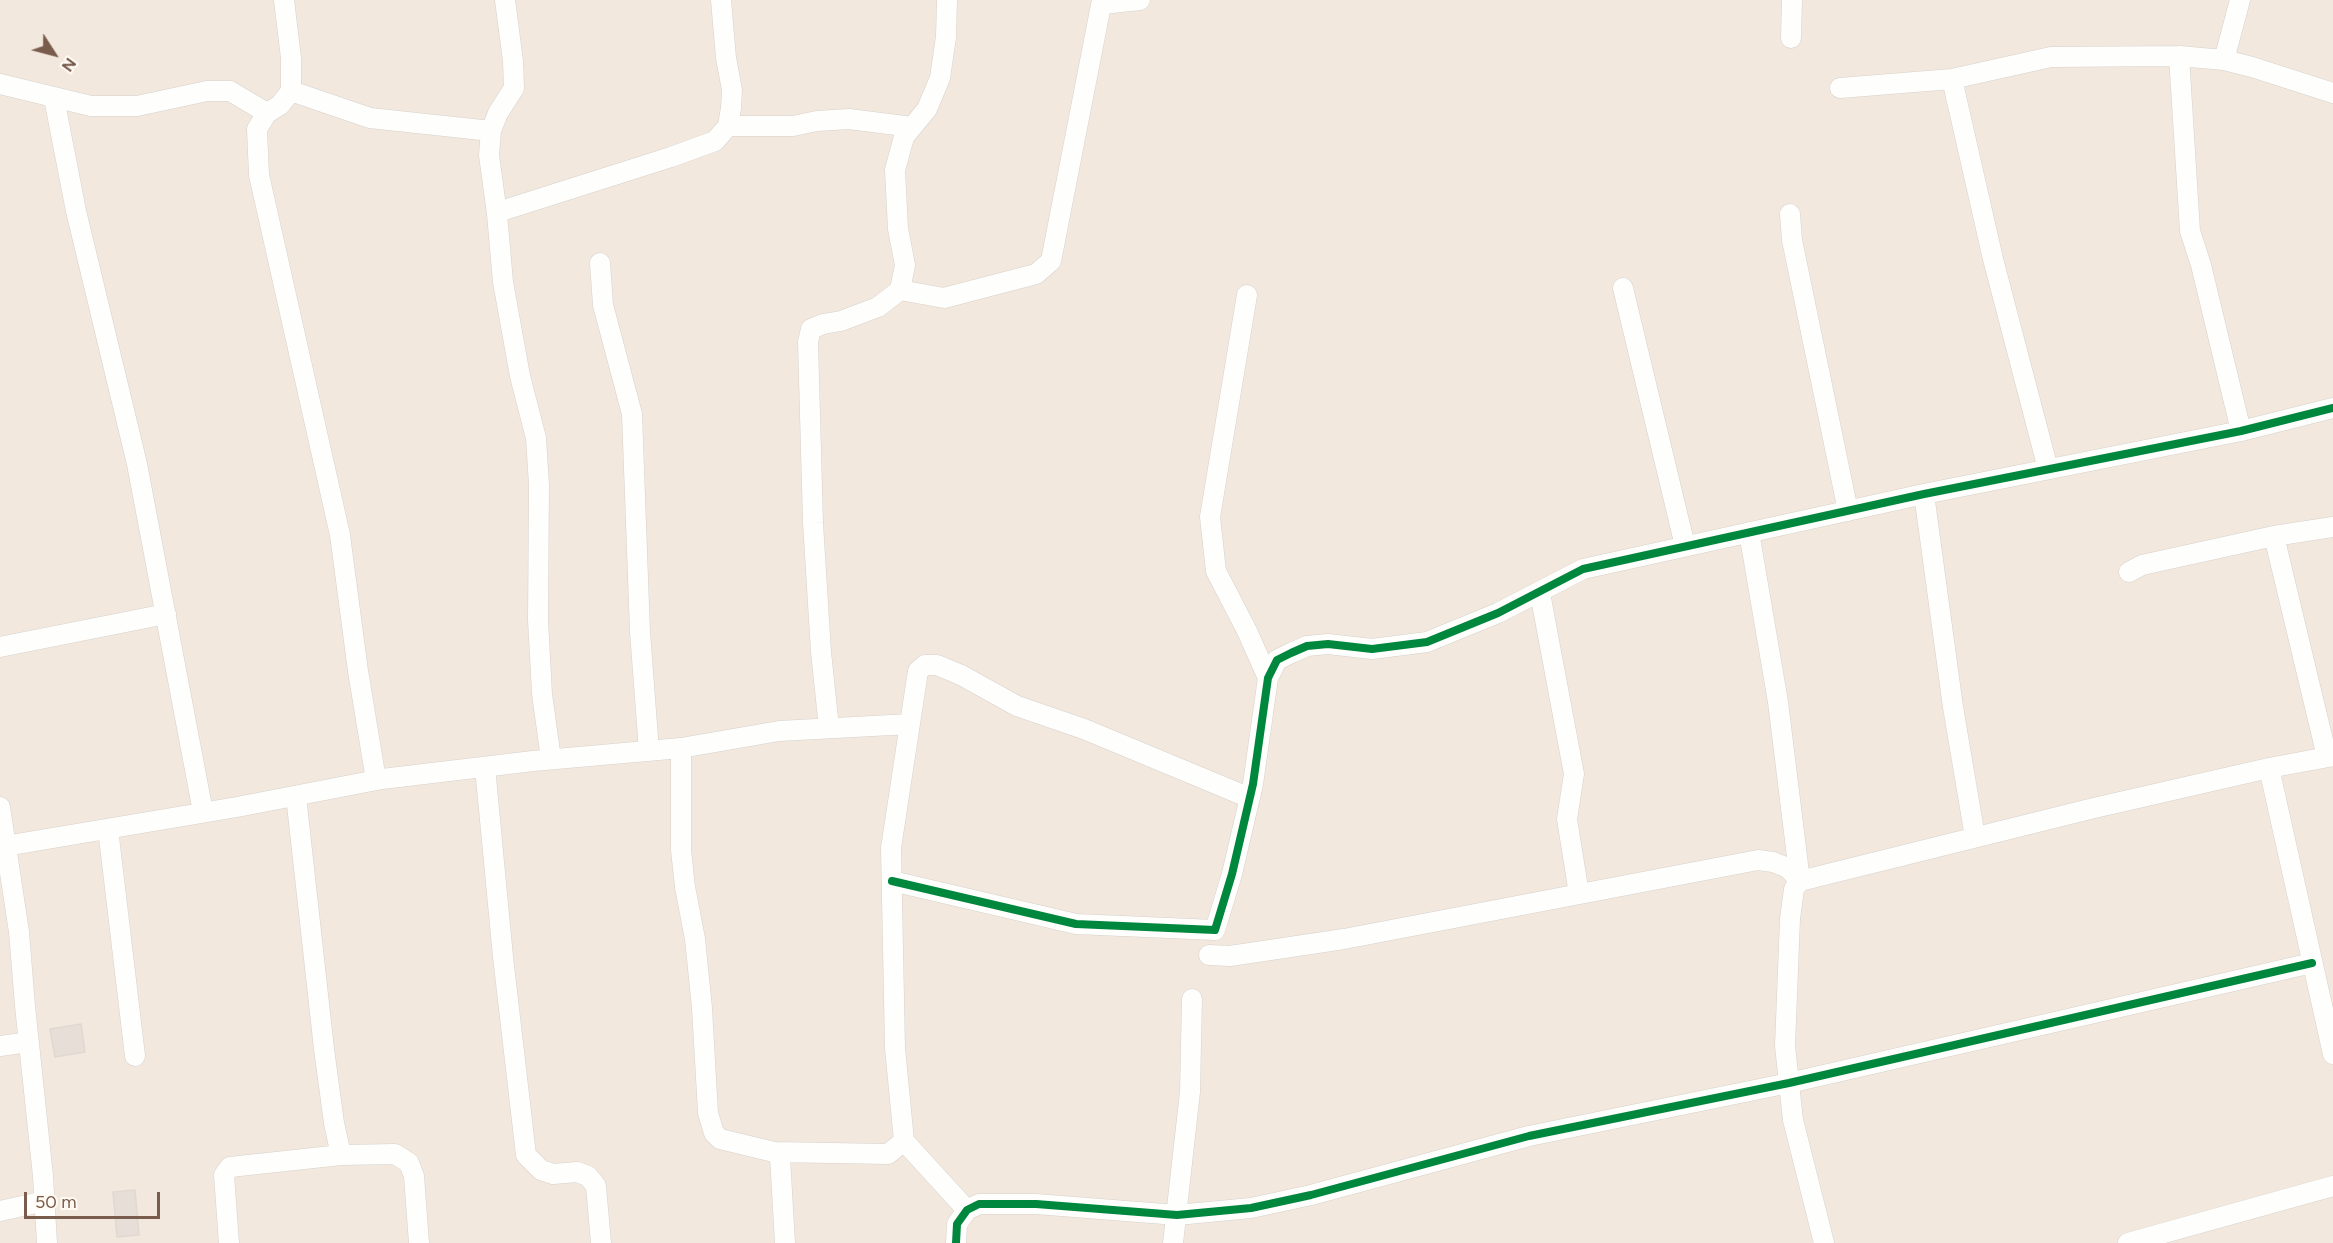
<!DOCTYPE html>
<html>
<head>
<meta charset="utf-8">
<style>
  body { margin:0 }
  #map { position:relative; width:2333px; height:1243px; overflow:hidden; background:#f9f5f0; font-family:Figtree,sans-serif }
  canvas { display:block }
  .north { position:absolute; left:24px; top:24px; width:60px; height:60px; -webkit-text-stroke:4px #fffaf3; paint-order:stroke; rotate:126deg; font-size:16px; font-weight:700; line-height:24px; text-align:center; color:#7a5c4d }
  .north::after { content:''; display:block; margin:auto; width:21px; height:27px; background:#7a5c4d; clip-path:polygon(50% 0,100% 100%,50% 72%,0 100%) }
  .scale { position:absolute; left:24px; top:1192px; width:136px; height:27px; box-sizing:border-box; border:3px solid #7a5c4d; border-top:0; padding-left:8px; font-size:18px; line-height:21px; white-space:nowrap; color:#7a5c4d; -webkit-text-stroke:4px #fffaf3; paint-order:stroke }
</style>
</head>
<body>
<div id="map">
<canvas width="2333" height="1243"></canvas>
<div class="north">N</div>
<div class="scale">50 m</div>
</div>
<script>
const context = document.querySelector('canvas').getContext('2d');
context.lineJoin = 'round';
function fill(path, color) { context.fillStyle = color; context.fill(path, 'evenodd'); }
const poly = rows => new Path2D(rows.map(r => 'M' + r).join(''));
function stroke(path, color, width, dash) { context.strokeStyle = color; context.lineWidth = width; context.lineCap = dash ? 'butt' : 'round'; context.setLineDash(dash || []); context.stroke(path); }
const residential = poly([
  [0,0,2333,0,2333,1243,0,1243]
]);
const building = poly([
  [81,1024,85,1052,55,1057,50,1029,81,1024],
  [135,1190,139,1235,117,1237,113,1192,135,1190]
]);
const street = poly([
  [284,0,291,58,291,91,280,105,267,113,257,129,259,175,340,535,358,671,376,780],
  [1102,4,1140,0],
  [1791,38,1792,0],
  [2179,56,2190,231,2201,265,2241,431],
  [2224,60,2240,0],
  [1952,79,1993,259,2048,469],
  [0,84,91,106,137,106,207,91,230,91,267,113],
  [1840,88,1952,79,2051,57,2179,56,2224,60,2252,67,2333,93],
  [291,91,370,118,491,131],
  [54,98,76,211,137,464,203,812],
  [728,126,793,126,817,121,849,119,912,127],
  [497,214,489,155,491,131,498,113,514,88,513,61,505,0],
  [1790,214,1792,240,1848,511],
  [600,263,603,305,632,414,640,632,649,751],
  [1623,288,1685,546],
  [900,290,944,298,1036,274,1051,261,1102,0],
  [1247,295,1210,517,1216,571,1247,631,1268,678],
  [1924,494,1953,707,1975,837],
  [1749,532,1778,702,1800,881],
  [2274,536,2327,757],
  [2129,572,2142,565,2274,536,2333,527],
  [1540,593,1574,774,1567,819,1579,894],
  [0,647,166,614],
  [829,728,821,652,813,523,808,342,811,329,823,324,841,321,878,307,900,290,905,265,898,229,895,170,904,137,927,109,940,78,946,37,947,0],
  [681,748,681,850,685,887,695,939,702,1008,708,1113,714,1133,720,1139,774,1152,780,1157,785,1243],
  [551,759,542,694,538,620,539,485,536,438,520,376,503,282,497,214,501,211,671,157,715,141,728,126,731,108,732,90,726,58,721,0],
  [485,767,503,957,526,1155,541,1170,553,1174,577,1172,588,1176,596,1186,601,1243],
  [2269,768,2333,1054],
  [296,796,324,1049,334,1123,341,1155],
  [0,807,19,932,25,1006,43,1176,47,1243],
  [108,829,135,1056],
  [0,847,237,807,382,779,533,761,681,748,779,731,910,724],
  [892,881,1076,924,1215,930,1232,874,1253,784,1268,678,1277,660,1291,653,1307,646,1328,644,1372,649,1427,642,1498,613,1583,569,1924,494,2241,431,2333,408],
  [1209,955,1230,956,1344,939,1758,860,1773,862,1788,868,1800,881],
  [0,1046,28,1042],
  [774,1152,888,1154,904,1141],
  [967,1210,904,1141,895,1048,891,848,918,671,925,665,937,665,961,675,1017,706,1084,729,1250,798],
  [0,1211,45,1201],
  [229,1243,224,1175,230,1167,341,1155,395,1154,409,1163,414,1176,419,1243],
  [956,1243,957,1224,967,1210,979,1204,1036,1204,1177,1215,1251,1208,1311,1195,1529,1136,1789,1083,2312,963],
  [1173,1243,1190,1092,1192,999],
  [1824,1243,1793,1120,1785,1046,1790,919,1794,889,1800,881,2094,808,2269,768,2333,756],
  [2128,1243,2333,1186]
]);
const cycleway = poly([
  [892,881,1076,924,1215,930,1232,874,1253,784,1268,678,1277,660,1291,653,1307,646,1328,644,1372,649,1427,642,1498,613,1583,569,1924,494,2241,431,2333,408],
  [956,1243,957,1224,967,1210,979,1204,1036,1204,1177,1215,1251,1208,1311,1195,1529,1136,1789,1083,2312,963]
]);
fill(residential, '#f2e8de');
fill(building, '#e6ded7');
stroke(building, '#e2d8d2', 1.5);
stroke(street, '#d7d1cb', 21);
stroke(street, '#fefefd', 20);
stroke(cycleway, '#00873e', 8);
</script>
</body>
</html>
